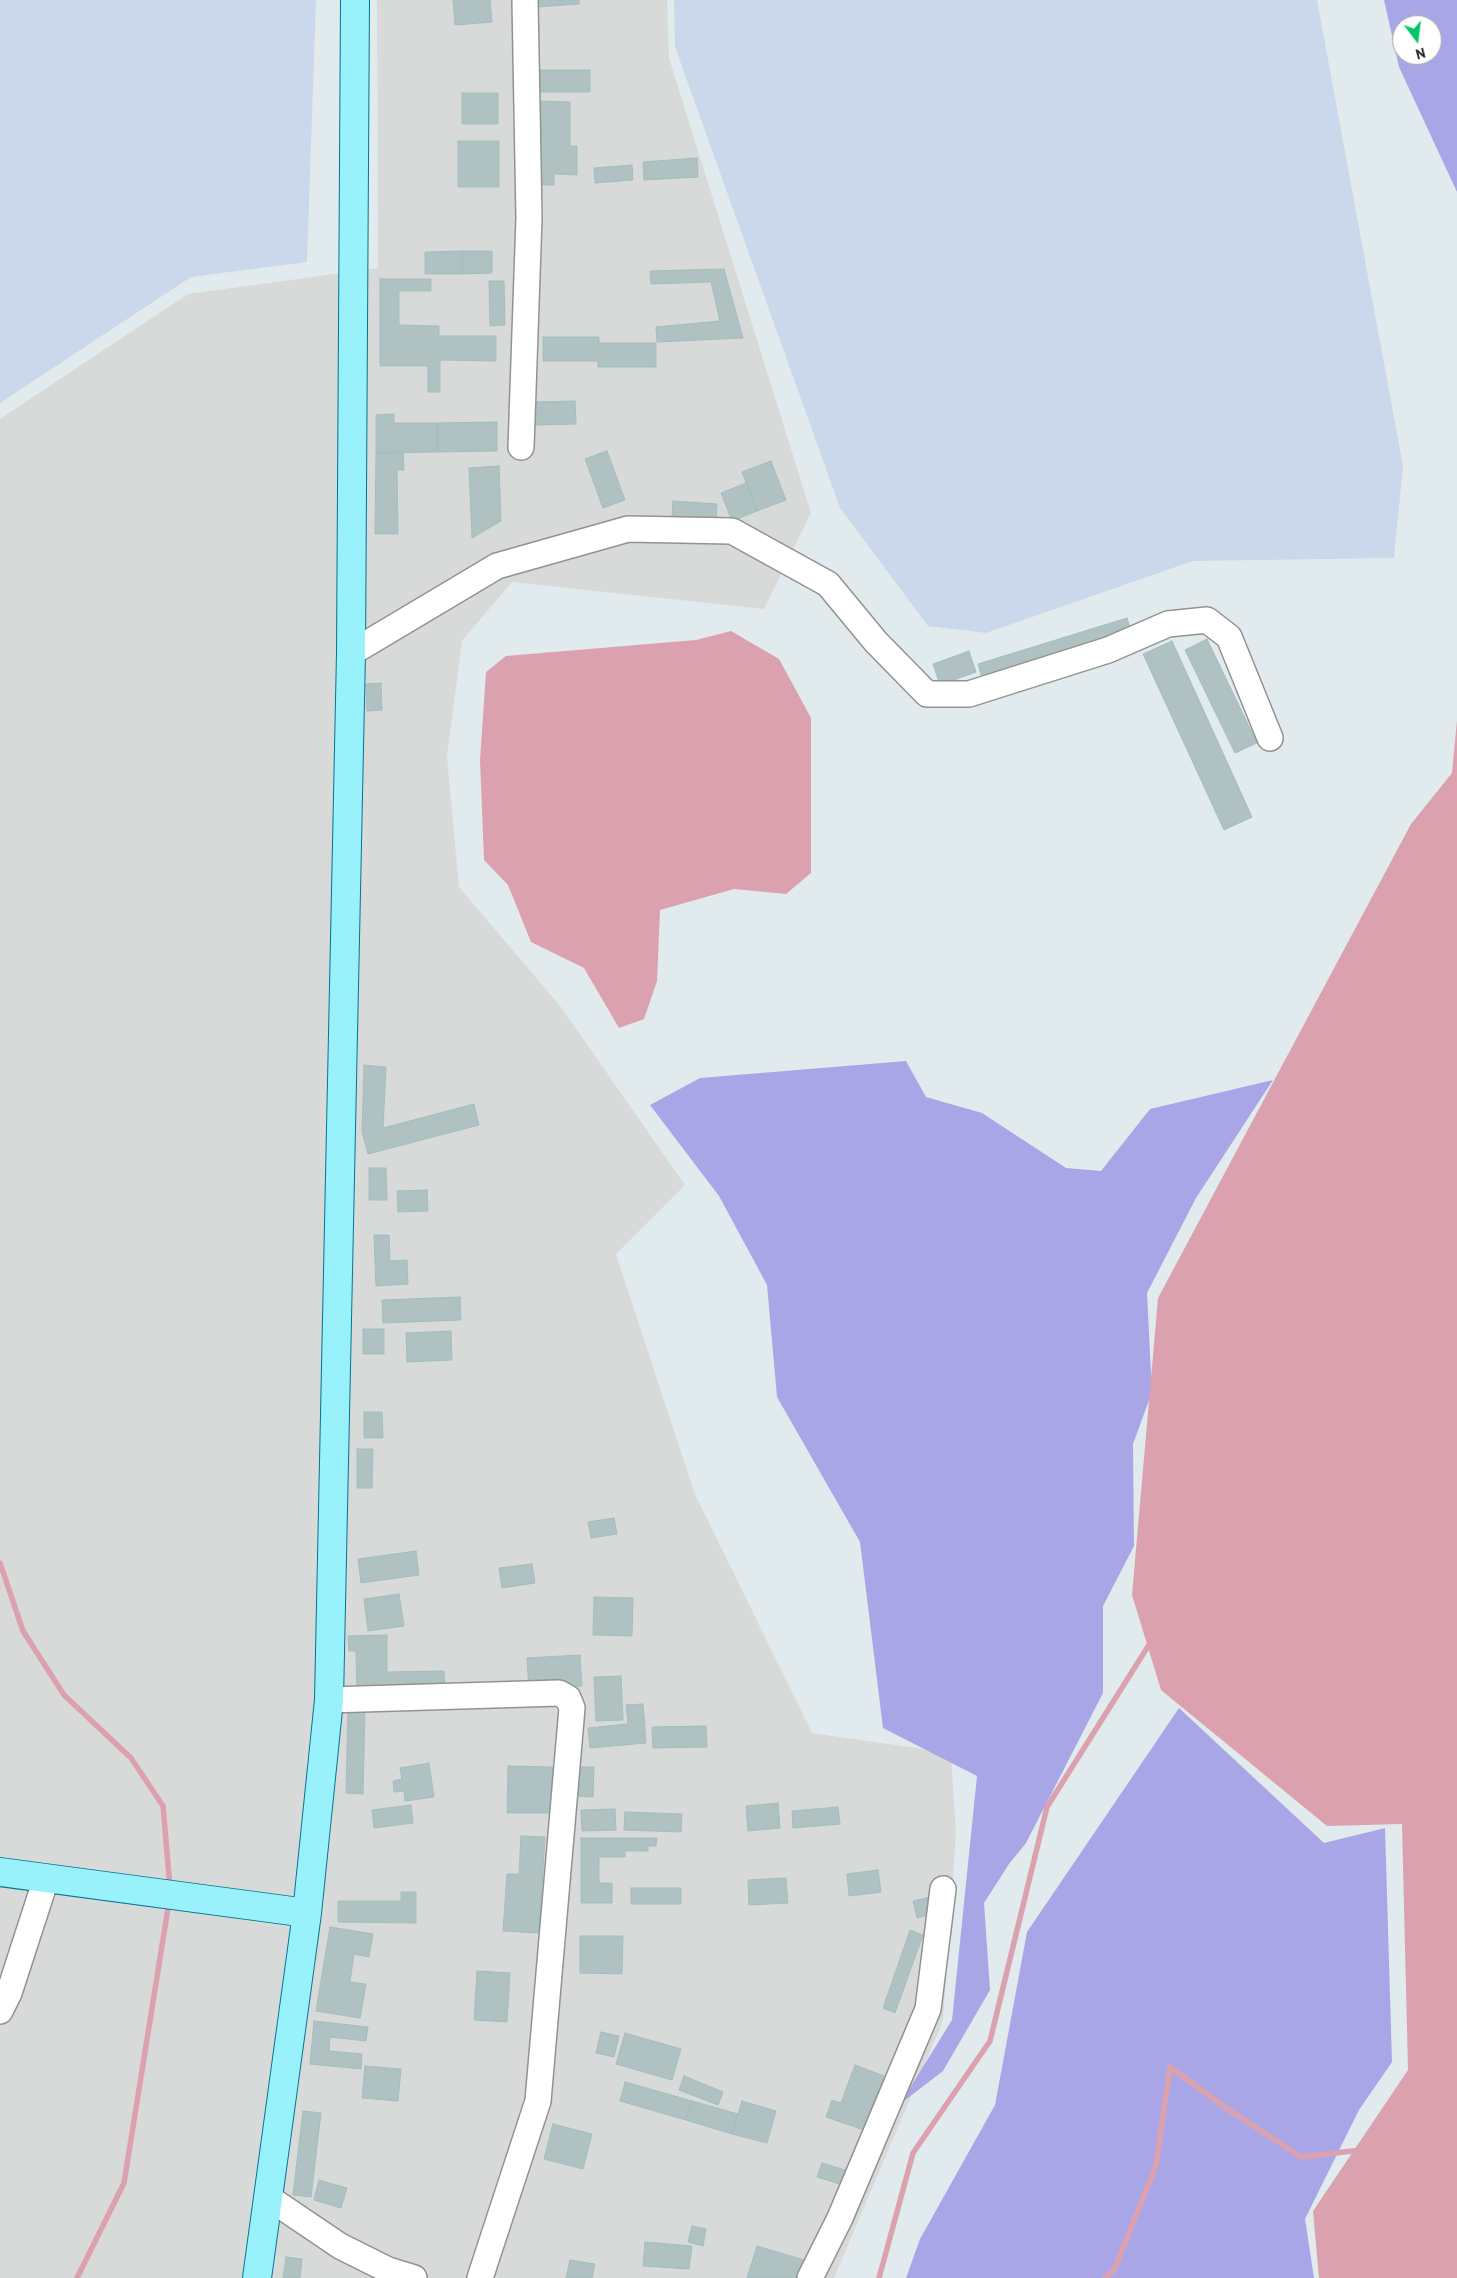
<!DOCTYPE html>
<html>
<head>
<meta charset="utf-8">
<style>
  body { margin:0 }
  #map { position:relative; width:1457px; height:2278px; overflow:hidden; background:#e1ebed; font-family:"PT Sans",sans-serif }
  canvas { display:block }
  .north { position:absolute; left:1392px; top:15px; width:50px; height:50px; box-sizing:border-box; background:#fff; border:1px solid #a4a4a4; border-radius:50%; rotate:165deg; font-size:14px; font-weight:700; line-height:20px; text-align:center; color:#1b1b1b }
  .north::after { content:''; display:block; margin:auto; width:18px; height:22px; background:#01c66a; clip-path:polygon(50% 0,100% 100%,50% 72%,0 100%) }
</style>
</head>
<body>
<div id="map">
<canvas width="1457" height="2278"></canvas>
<div class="north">N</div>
</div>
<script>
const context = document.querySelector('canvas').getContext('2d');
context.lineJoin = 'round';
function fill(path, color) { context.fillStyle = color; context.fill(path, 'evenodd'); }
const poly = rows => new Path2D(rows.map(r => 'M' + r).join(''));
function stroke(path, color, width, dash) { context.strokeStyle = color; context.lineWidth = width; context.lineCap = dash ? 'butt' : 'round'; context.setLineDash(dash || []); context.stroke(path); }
const residential = poly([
  [377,0,667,0,669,58,811,513,764,609,512,582,462,641,447,757,459,887,561,1007,685,1185,616,1254,694,1492,812,1733,951,1753,956,1833,943,2021,834,2278,0,2278,0,419,188,294,378,268]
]);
const farmland = poly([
  [0,0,316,0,307,262,191,277,0,403],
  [674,0,1317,0,1403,466,1394,558,1193,561,986,633,928,626,840,508,675,47]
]);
const grass = poly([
  [1384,0,1457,0,1457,192,1399,67],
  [1402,25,1432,25,1432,55,1402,55],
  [906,1061,926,1097,982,1113,1066,1168,1101,1171,1150,1109,1273,1080,1196,1198,1147,1293,1152,1392,1133,1444,1134,1546,1103,1606,1103,1693,1026,1843,1009,1864,984,1903,990,1990,943,2071,900,2104,952,2020,977,1776,883,1728,860,1542,777,1397,767,1285,719,1196,650,1105,700,1078],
  [1179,1708,1324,1843,1385,1828,1392,2062,1359,2110,1305,2219,1314,2278,906,2278,920,2239,995,2105,1027,1932]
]);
const water = poly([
  [731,631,779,659,811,718,811,873,786,894,734,889,660,910,657,981,644,1019,619,1028,584,968,531,942,508,885,484,860,480,760,486,672,506,656,696,640],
  [1457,720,1457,2278,1319,2278,1313,2211,1408,2070,1402,1824,1327,1826,1161,1690,1132,1595,1158,1298,1411,824,1452,773]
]);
const stream = poly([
  [0,1563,23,1631,64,1695,131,1758,163,1806,170,1888],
  [77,2278,124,2183,169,1902],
  [879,2278,913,2153,990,2041,1047,1807,1152,1640],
  [1105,2278,1114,2270,1156,2166,1170,2067,1229,2110,1301,2157,1361,2150]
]);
const building = poly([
  [453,0,490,0,492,22,455,25,453,0],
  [537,0,579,0,579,4,538,7,537,0],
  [537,70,590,70,590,92,537,92,537,70],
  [462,93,498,93,498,124,462,124,462,93],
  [534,101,570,102,570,146,577,146,577,175,554,174,554,185,533,185,534,101],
  [458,141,499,141,499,187,458,187,458,141],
  [697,158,698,177,644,180,643,162,697,158],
  [632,165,633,180,595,183,594,168,632,165],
  [462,251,492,251,492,273,462,274,462,251],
  [462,251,462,274,425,274,425,252,462,251],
  [724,269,743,338,657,342,656,327,720,321,711,282,651,284,650,271,724,269],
  [380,279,431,279,431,291,399,291,399,325,439,326,439,336,496,336,496,361,440,360,440,392,428,392,428,366,380,366,380,279],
  [489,281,504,281,505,325,490,326,489,281],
  [543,337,599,337,599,343,656,343,656,367,598,367,598,361,543,361,543,337],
  [575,401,576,424,535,425,535,402,575,401],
  [394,414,394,423,437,423,437,452,376,453,376,415,394,414],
  [497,422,497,451,437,452,437,423,497,422],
  [607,451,625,500,603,508,585,459,607,451],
  [403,452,404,470,397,470,398,534,375,534,376,453,403,452],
  [771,461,786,500,757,511,742,472,771,461],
  [499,466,501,521,472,538,469,468,499,466],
  [746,483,757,511,732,521,721,493,746,483],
  [673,501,717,504,716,521,672,518,673,501],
  [1127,618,1133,639,982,678,978,664,1127,618],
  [1207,639,1257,743,1235,753,1185,650,1207,639],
  [1172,641,1252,817,1224,830,1143,654,1172,641],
  [969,651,976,672,940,685,933,664,969,651],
  [381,683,382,710,367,711,366,684,381,683],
  [364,1065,386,1067,383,1128,474,1104,479,1125,368,1154,362,1132,364,1065],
  [369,1168,386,1168,387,1200,369,1200,369,1168],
  [427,1190,428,1211,398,1212,397,1191,427,1190],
  [374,1235,389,1235,390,1261,407,1260,408,1284,376,1286,374,1235],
  [460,1297,461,1320,383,1323,382,1300,460,1297],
  [363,1329,384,1329,384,1354,363,1354,363,1329],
  [451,1331,452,1360,407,1362,406,1333,451,1331],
  [364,1412,382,1412,383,1438,364,1438,364,1412],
  [357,1449,373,1449,372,1488,357,1488,357,1449],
  [614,1518,617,1534,591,1538,588,1522,614,1518],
  [416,1551,419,1575,361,1583,358,1559,416,1551],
  [532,1564,535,1583,502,1588,499,1568,532,1564],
  [399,1594,404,1626,368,1631,364,1599,399,1594],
  [594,1597,633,1598,632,1636,593,1635,594,1597],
  [387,1635,387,1672,444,1671,445,1695,357,1696,356,1651,349,1651,348,1636,387,1635],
  [580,1655,582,1686,529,1690,527,1658,580,1655],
  [621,1676,623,1720,596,1721,594,1677,621,1676],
  [643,1704,646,1743,590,1748,588,1728,628,1724,626,1705,643,1704],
  [348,1708,365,1708,363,1794,346,1793,348,1708],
  [706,1726,707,1747,653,1748,652,1727,706,1726],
  [429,1763,434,1797,405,1801,404,1791,394,1792,393,1781,402,1779,400,1768,429,1763],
  [508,1766,553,1767,552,1813,507,1813,508,1766],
  [576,1767,594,1767,593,1797,575,1796,576,1767],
  [778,1803,780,1828,748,1831,746,1806,778,1803],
  [411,1805,413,1823,374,1828,372,1810,411,1805],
  [838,1807,840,1824,793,1828,792,1811,838,1807],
  [615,1809,616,1830,582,1831,581,1810,615,1809],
  [625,1812,682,1814,681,1832,624,1830,625,1812],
  [521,1836,545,1837,539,1933,503,1931,507,1874,519,1874,521,1836],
  [581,1838,657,1838,656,1846,648,1846,648,1851,625,1851,625,1857,599,1857,599,1883,612,1883,612,1903,581,1903,581,1838],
  [878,1870,881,1892,849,1896,847,1874,878,1870],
  [786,1878,788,1903,749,1905,748,1880,786,1878],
  [631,1888,681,1888,681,1904,631,1904,631,1888],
  [401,1892,416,1892,416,1923,338,1922,338,1901,401,1901,401,1892],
  [934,1896,939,1912,917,1918,913,1901,934,1896],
  [330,1927,373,1934,369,1957,354,1954,350,1982,366,1984,360,2018,316,2011,330,1927],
  [910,1930,923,1935,895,2013,883,2008,910,1930],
  [580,1936,623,1936,622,1974,580,1973,580,1936],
  [477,1971,510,1973,507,2022,474,2020,477,1971],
  [314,2021,368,2027,366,2041,330,2037,329,2051,362,2054,361,2069,310,2064,314,2021],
  [601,2032,619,2036,614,2057,596,2053,601,2032],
  [625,2033,681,2049,672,2080,616,2064,625,2033],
  [855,2065,884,2076,864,2130,826,2117,832,2100,841,2103,855,2065],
  [365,2066,401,2069,398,2101,362,2098,365,2066],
  [684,2076,723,2092,718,2105,679,2090,684,2076],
  [625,2082,692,2101,686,2120,620,2101,625,2082],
  [692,2101,738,2114,732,2134,686,2120,692,2101],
  [742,2101,776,2111,767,2143,732,2134,742,2101],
  [303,2111,321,2113,311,2197,293,2195,303,2111],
  [553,2124,592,2134,583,2169,544,2159,553,2124],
  [822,2163,848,2171,843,2185,817,2177,822,2163],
  [319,2180,347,2188,341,2208,314,2200,319,2180],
  [692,2226,706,2229,703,2246,688,2242,692,2226],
  [645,2242,692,2246,689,2269,643,2266,645,2242],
  [757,2246,804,2260,798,2278,747,2278,757,2246],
  [286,2257,302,2259,300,2278,283,2278,286,2257],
  [570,2260,595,2264,592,2278,566,2278,570,2260]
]);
const minor = poly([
  [521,447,529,218,525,0],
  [351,653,497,566,628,529,732,531,828,584,876,642,927,694,969,694,1108,650,1168,624,1207,620,1229,637,1270,738],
  [329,1700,559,1693,568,1698,572,1708,538,2101,480,2278],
  [0,2011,9,1993,46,1879],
  [269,2198,340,2246,388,2270,414,2278],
  [810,2278,840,2218,928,2009,943,1889]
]);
const major = poly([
  [0,1872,307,1913],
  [257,2278,307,1913,329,1700,351,653,355,0]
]);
fill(residential, '#d8dad9');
fill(farmland, '#cbd8ec');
fill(grass, '#a9a6e8');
fill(water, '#dba1af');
stroke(stream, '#dba1af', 5.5);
fill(building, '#b0c1c1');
stroke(building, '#a3bebe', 1);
stroke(minor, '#929292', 28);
stroke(major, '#017592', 30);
stroke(minor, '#fff', 25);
stroke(major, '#98f1fb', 28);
</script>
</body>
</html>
